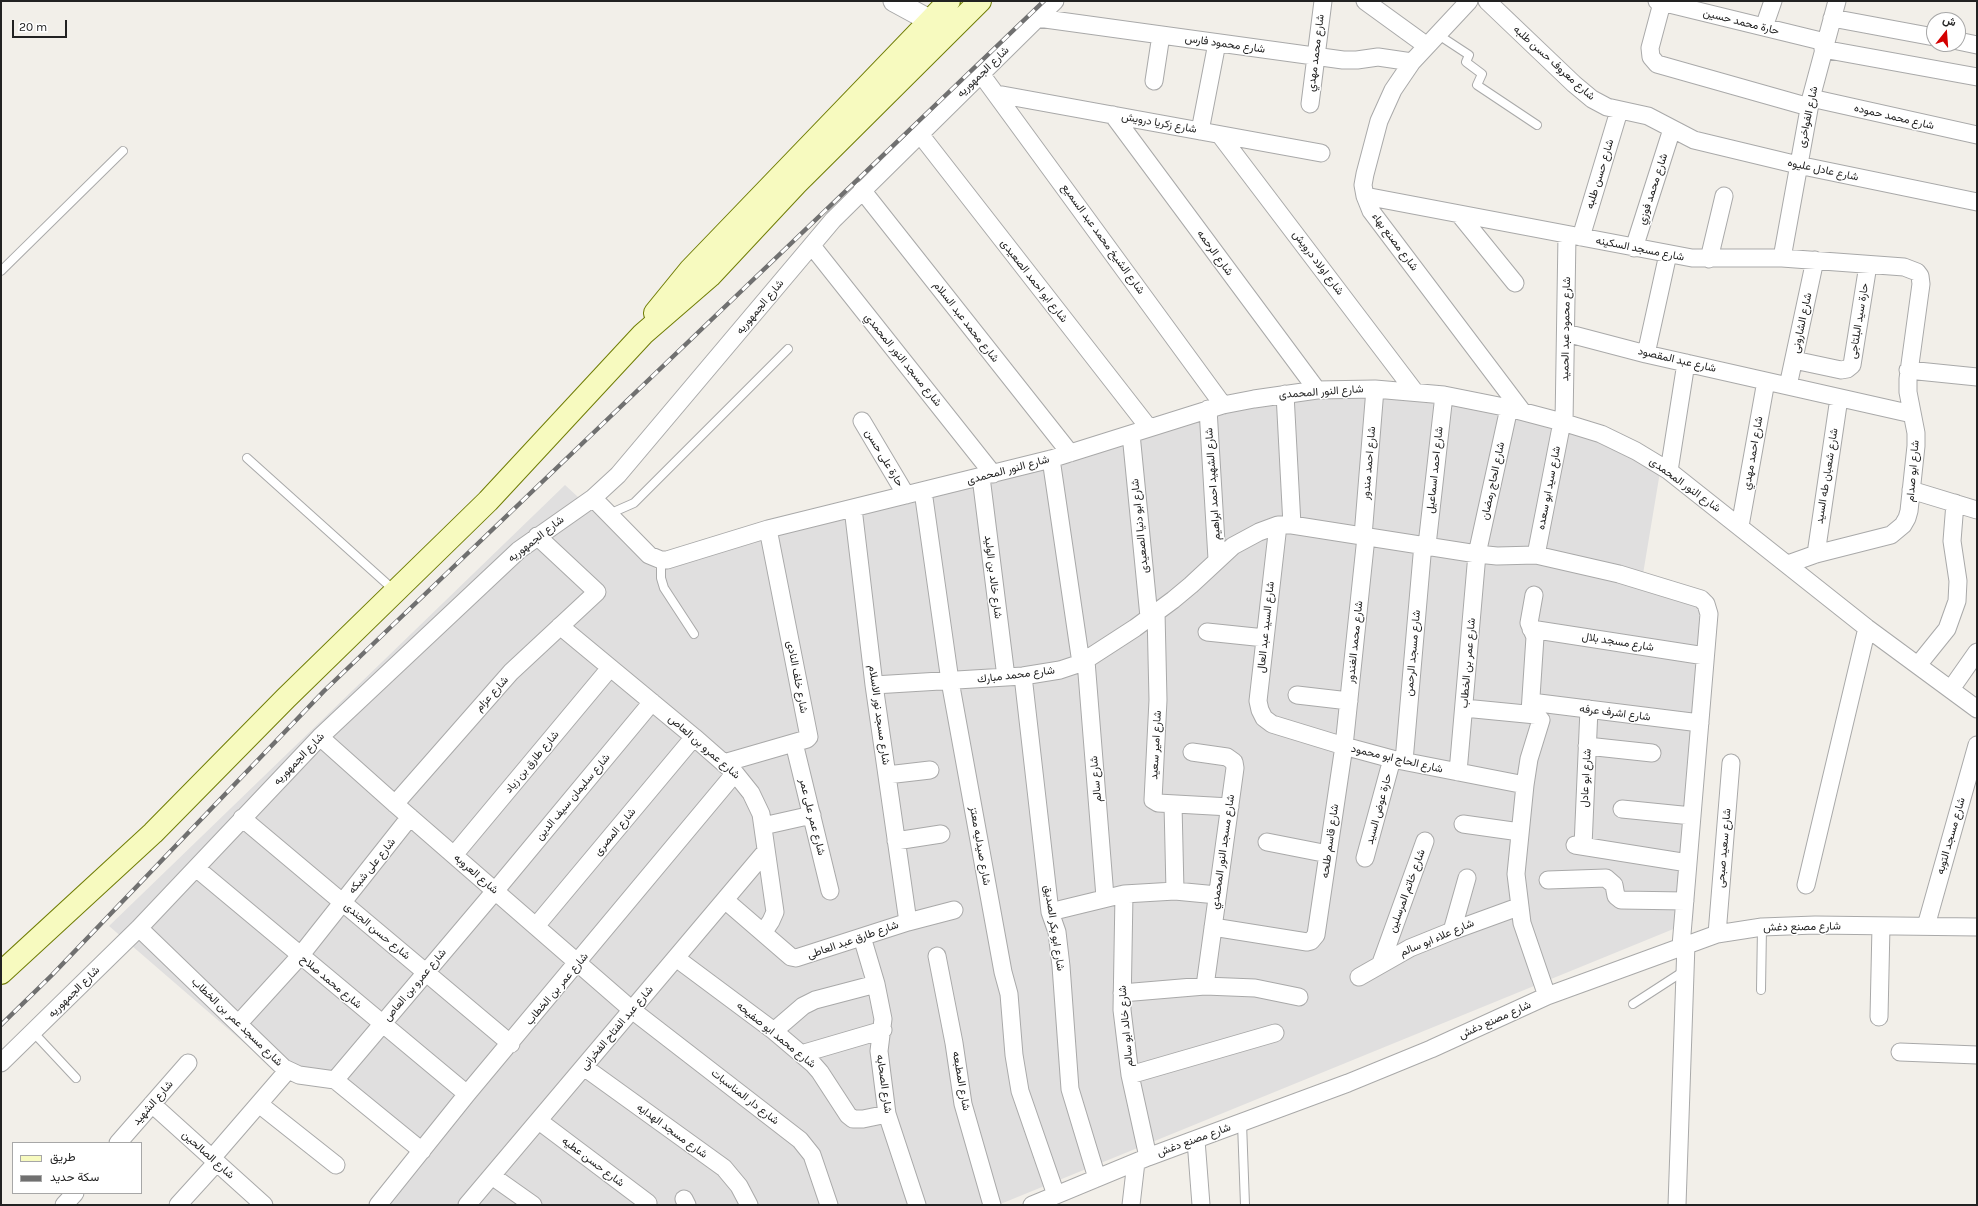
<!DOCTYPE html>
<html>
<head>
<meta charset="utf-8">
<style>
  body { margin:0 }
  #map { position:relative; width:1978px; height:1206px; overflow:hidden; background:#f2efe9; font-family:Karla,Vazirmatn,sans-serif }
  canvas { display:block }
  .frame { position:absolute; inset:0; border:2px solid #222; pointer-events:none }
  .legend { position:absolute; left:12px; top:1142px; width:130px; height:52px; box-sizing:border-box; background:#fff; border:1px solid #a7a7a7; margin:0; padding:5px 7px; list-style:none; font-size:12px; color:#222 }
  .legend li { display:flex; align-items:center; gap:8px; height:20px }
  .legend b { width:20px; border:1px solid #a7a7a7 }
  .north { position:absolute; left:1926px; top:12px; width:40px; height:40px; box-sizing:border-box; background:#fff; border:1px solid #a7a7a7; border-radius:50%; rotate:17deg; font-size:11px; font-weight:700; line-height:16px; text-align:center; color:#222 }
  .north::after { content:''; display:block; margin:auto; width:14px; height:18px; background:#d40000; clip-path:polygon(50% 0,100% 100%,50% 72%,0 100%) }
  .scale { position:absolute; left:12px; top:20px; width:55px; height:18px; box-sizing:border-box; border:2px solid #222; border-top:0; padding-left:5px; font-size:12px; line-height:14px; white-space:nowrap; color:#222; -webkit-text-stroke:3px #fff; paint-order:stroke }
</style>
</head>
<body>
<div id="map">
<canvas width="1978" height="1206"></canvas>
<div class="frame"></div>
<ul class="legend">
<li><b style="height:5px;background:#f7fabf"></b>طريق</li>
<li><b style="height:5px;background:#707070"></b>سكة حديد</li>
</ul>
<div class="north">ش</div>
<div class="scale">20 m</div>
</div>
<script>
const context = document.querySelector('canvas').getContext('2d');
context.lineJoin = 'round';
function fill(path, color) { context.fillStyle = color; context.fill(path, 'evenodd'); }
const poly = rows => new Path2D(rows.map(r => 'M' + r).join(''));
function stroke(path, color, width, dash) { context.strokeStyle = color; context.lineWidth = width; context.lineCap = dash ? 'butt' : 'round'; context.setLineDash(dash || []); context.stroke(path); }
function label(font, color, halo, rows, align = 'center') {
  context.font = font + ' Karla,Vazirmatn,sans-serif'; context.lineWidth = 3; context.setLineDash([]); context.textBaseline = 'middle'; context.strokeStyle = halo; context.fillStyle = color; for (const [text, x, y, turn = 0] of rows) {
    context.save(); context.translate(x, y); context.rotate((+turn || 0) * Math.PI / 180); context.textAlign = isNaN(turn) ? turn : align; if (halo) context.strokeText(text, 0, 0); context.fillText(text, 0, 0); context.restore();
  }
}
const residential = poly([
  [1373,393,1454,402,1578,432,1660,472,1643,574,1712,604,1693,921,998,1205,372,1205,415,1150,337,1085,286,1079,109,926,565,485,657,570,782,530,1166,426,1290,398]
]);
const service = poly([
  [1437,34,1469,55,1466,62,1482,74,1477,85,1537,125],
  [1,271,123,151],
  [247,458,395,591],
  [609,514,634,503,788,349],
  [661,560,661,578,664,588,694,634],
  [1761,990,1762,927],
  [1633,1004,1684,971],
  [33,1032,76,1078],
  [1242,1123,1245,1205]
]);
const minor = poly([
  [1365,1,1427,46],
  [1469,1,1412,62,1393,90,1379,121,1365,174,1363,185,1365,196,1371,211,1522,411],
  [1487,1,1574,84,1592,99,1607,107,1648,116,1694,140,1798,165,1977,202],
  [1657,1,1825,42],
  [1662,3,1650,48,1651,57,1657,64,1809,107],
  [1038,18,1343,60,1357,60,1378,57,1412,62],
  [1832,18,1934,37],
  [1764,27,1773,1],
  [1958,41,1977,45],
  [1823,49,1977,77],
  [981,74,1223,405],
  [1154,81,1161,35],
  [997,94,1321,153],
  [1811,98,1977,135],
  [1310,104,1323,1],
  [1113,115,1317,390],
  [1200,131,1217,43],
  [919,133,1149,428],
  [1220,135,1415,392],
  [862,190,1070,453],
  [1365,196,1692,258,1782,258,1904,267,1917,272,1920,276,1921,284,1908,379,1908,392,1916,433,1916,446,1909,511,1907,518,1903,525,1891,535,1816,554,1788,564],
  [1459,214,1515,283],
  [1581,237,1619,111],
  [812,246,993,474],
  [1634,248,1672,129],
  [1782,258,1811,98,1837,1],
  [1709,259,1724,196],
  [1566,333,1646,354,1912,414],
  [1646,354,1668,254],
  [1794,360,1841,370,1847,369,1852,365,1868,265],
  [1908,370,1977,377],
  [1788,386,1815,260],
  [1285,394,1292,525],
  [1208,409,1217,559],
  [862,421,906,495],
  [1564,423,1567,235],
  [1131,434,1149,617],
  [1051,459,1081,663],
  [1669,471,1686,363],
  [981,477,1006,677],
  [1911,490,1977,510],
  [923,491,950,681,1003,972,1009,994,1014,1055,1020,1091,1056,1195],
  [593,498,649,555,661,560,667,560,768,529,1051,459,1223,405,1254,399,1317,390,1375,389,1444,395,1509,408,1562,422,1601,434,1636,451,1669,471,1867,628,1977,709],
  [853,508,874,685,908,922],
  [1278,525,1258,701,1260,710,1264,718,1272,724,1344,746,1392,759,1525,785],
  [1740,526,1766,381],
  [1363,536,1375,389],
  [1427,545,1444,395],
  [1816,554,1839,398],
  [1536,555,1562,422],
  [1156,612,1158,700,1153,800,1158,803,1230,807],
  [560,626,694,737,735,773,751,793,761,814,775,912,771,921,763,933],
  [1531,629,1705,656],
  [1207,632,1265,638],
  [1086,661,1105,897],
  [1918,665,1947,629,1957,601,1958,581,1952,541,1955,503],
  [1023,676,1050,912,1057,932,1061,966,1070,1089,1097,1178],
  [874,685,1023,676,1060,670,1081,663,1135,628,1173,600,1191,585,1233,546,1259,532,1278,525,1292,525,1477,554,1497,556,1536,555,1619,574,1701,599,1706,604,1709,614,1681,946],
  [1951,689,1977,652],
  [1297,695,1349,701],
  [1531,702,1700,723],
  [1464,708,1536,715,1541,720,1529,759,1525,785,1516,874,1522,923,1547,996],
  [1530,712,1535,637,1529,623,1534,595],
  [320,737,395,804,632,1010,800,1140,812,1155,829,1205],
  [794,743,830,891],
  [1587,746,1652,753],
  [1192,752,1227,757,1234,762,1235,768,1205,986],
  [1404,761,1423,544],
  [724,763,807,739,809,737,768,529],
  [1458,772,1477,554,1509,408],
  [887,775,930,770],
  [395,804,511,672,597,592,537,536],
  [1173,804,1175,891],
  [1622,809,1692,816],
  [242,818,511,1044],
  [1463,824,1520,832],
  [763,826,812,815],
  [896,841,941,834],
  [1267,842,1328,854],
  [1575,845,1688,863],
  [1583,846,1589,709],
  [454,855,610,668],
  [1365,858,1392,759],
  [196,868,467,1094],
  [1548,880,1606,878,1614,885,1616,896,1621,900,1685,901],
  [1806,885,1867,628],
  [1124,894,1122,1010,1130,1075,1148,1157],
  [725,900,791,957,796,958,908,922,954,910],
  [1050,912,1124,894,1175,891,1217,895],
  [536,926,694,737],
  [1926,926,1977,745],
  [1213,927,1307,942,1311,941,1316,935,1344,746,1366,537],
  [139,928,284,1068,299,1075,335,1080,422,1151],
  [1452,931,1467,878],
  [1717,934,1731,763],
  [862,937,876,984,883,1019,879,1051,887,1114,917,1205],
  [937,956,954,1043,963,1104,992,1205],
  [676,958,774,1031,813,1064,820,1072,848,1115,853,1119,863,1119,887,1114],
  [1381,963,1425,841],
  [1359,977,1410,948,1452,931,1518,907],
  [1122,993,1205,986,1255,988,1299,997],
  [1879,1017,1881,926],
  [239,1023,300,956,410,817],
  [774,1031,803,1006,815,1000,876,984],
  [1900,1052,1977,1055],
  [801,1054,883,1030],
  [1,1063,139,928,320,737,519,550,593,498,618,475,833,220,1055,1],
  [584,1067,724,1168,739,1186,749,1205],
  [1130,1075,1275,1033],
  [335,1080,495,891,652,702],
  [152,1104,264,1205],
  [259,1104,336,1165],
  [539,1121,648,1203],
  [1196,1140,1201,1205],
  [118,1143,188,1063],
  [212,1158,288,1070],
  [492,1176,533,1205],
  [684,1199,687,1205],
  [64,1205,75,1193],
  [178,1205,217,1162],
  [378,1205,467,1094,735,773],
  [467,1205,766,851],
  [1032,1205,1148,1157,1348,1083,1431,1049,1547,996,1717,934,1762,927,1815,925,1977,927],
  [1131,1205,1136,1162],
  [1677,1205,1686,944]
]);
const tertiary = poly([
  [894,1,929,20]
]);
const secondary = poly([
  [655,313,690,270,949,1],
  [1,973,153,833,286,698,488,501,643,334,710,276,796,184,980,1]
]);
const rail = poly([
  [1,1025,52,975,324,691,1044,1]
]);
const streetNames = [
  ["حارة محمد حسين",1741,22,14],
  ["شارع محمود فارس",1225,44,8],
  ["شارع محمد مهدي",1316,53,-83],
  ["شارع معروف حسن طلبه",1554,63,42],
  ["شارع الجمهوريه",983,72,-44],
  ["شارع الفواخرى",1808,117,-78],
  ["شارع محمد حموده",1894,117,13],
  ["شارع زكريا درويش",1159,123,10],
  ["شارع عادل عليوه",1823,170,12],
  ["شارع حسن طلبه",1600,174,-73],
  ["شارع محمد فوزي",1653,189,-72],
  ["شارع الشيخ محمد عبد السميع",1103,239,54],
  ["شارع مصنع بهاء",1395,242,53],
  ["شارع مسجد السكينه",1640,249,11],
  ["شارع الرحمه",1215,253,54],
  ["شارع اولاد درويش",1318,263,53],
  ["شارع ابو احمد الصعيدى",1034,281,52],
  ["شارع الجمهوريه",760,307,-50],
  ["حارة سيد البلتاجى",1859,321,-81],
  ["شارع محمد عبد السلام",966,322,52],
  ["شارع الشارونى",1802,323,-78],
  ["شارع محمود عبد الحميد",1566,329,-89],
  ["شارع مسجد النور المحمدي",903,360,51],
  ["شارع عبد المقصود",1677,360,13],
  ["شارع النور المحمدى",1321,392,-4],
  ["شارع احمد مهدي",1753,453,-80],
  ["حارة على حسن",884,458,59],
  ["شارع احمد مندور",1369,463,-85],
  ["شارع النور المحمدى",1008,470,-15],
  ["شارع احمد اسماعيل",1435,470,-84],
  ["شارع ابو صدام",1913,471,-85],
  ["شارع شعبان طه السيد",1827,476,-81],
  ["شارع الحاج رمضان",1493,481,-78],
  ["شارع الشهيد احمد ابراهيم",1213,484,-94],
  ["شارع النور المحمدى",1685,485,36],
  ["شارع سيد ابو سعده",1549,488,-79],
  ["شارع ابو دنيا الصعيدى",1140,526,-96],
  ["شارع الجمهوريه",536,539,-38],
  ["شارع خالد بن الوليد",993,577,83],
  ["شارع السيد عبد العال",1266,627,-84],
  ["شارع محمد الغندور",1355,642,-84],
  ["شارع مسجد بلال",1618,642,9],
  ["شارع مسجد الرحمن",1413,653,-85],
  ["شارع عمر بن الخطاب",1468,663,-85],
  ["شارع محمد مبارك",1016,675,-7],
  ["شارع خلف النادى",797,677,79],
  ["شارع عزام",492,694,-48],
  ["شارع اشرف عرفه",1615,713,7],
  ["شارع مسجد نور الاسلام",879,715,82],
  ["شارع امير سعيد",1156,745,-87],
  ["شارع عمرو بن العاص",704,747,41],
  ["شارع الجمهوريه",299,759,-46],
  ["شارع الحاج ابو محمود",1397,759,13],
  ["شارع طارق بن زياد",532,762,-50],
  ["شارع ابو عادل",1586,778,-87],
  ["شارع سالم",1096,779,-95],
  ["شارع سليمان سيف الدين",573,797,-50],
  ["حارة عوض السيد",1379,809,-75],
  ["شارع عمر على عمر",812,817,76],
  ["شارع المصرى",615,832,-50],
  ["شارع مسجد التوبه",1951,836,-74],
  ["شارع قاسم طلحه",1330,841,-82],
  ["شارع صيدليه معتز",980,846,80],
  ["شارع سعيد صبحى",1724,848,-85],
  ["شارع مسجد النور المحمدي",1223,852,-82],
  ["شارع على شبكه",372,866,-51],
  ["شارع العروبه",476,874,41],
  ["شارع خاتم المرسلين",1407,891,-70],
  ["شارع مصنع دغش",1802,927,-1],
  ["شارع ابو بكر الصديق",1054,928,81],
  ["شارع حسن الجندى",377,931,40],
  ["شارع علاء ابو سالم",1437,938,-23],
  ["شارع طارق عبد العاطى",853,940,-19],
  ["شارع محمد صلاح",331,982,40],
  ["شارع عمرو بن العاص",415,985,-50],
  ["شارع عمر بن الخطاب",557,989,-50],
  ["شارع الجمهوريه",74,992,-45],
  ["شارع مصنع دغش",1495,1020,-24],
  ["شارع مسجد عمر بن الخطاب",237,1022,44],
  ["شارع خالد ابو سالم",1126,1026,-95],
  ["شارع عبد الفتاح الفخرانى",617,1028,-50],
  ["شارع محمد ابو صفيحه",776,1035,39],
  ["شارع المطبعه",961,1081,80],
  ["شارع الصحابه",884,1084,82],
  ["شارع دار المناسبات",745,1097,38],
  ["شارع الشهيد",153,1103,-49],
  ["شارع مسجد الهدايه",672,1131,36],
  ["شارع مصنع دغش",1194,1140,-20],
  ["شارع الصالحين",208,1155,42],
  ["شارع حسن عطيه",593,1162,37]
];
fill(residential, '#e0dfdf');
stroke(service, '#a9a9a9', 10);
stroke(minor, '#a9a9a9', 19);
stroke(tertiary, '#a9a9a9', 23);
stroke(secondary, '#707d05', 24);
stroke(service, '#fff', 8);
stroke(minor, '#fff', 17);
stroke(tertiary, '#fff', 21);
stroke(secondary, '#f7fabf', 22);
stroke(rail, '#707070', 4.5);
stroke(rail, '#fff', 3, [9]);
label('11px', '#222', '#fff', streetNames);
</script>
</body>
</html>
